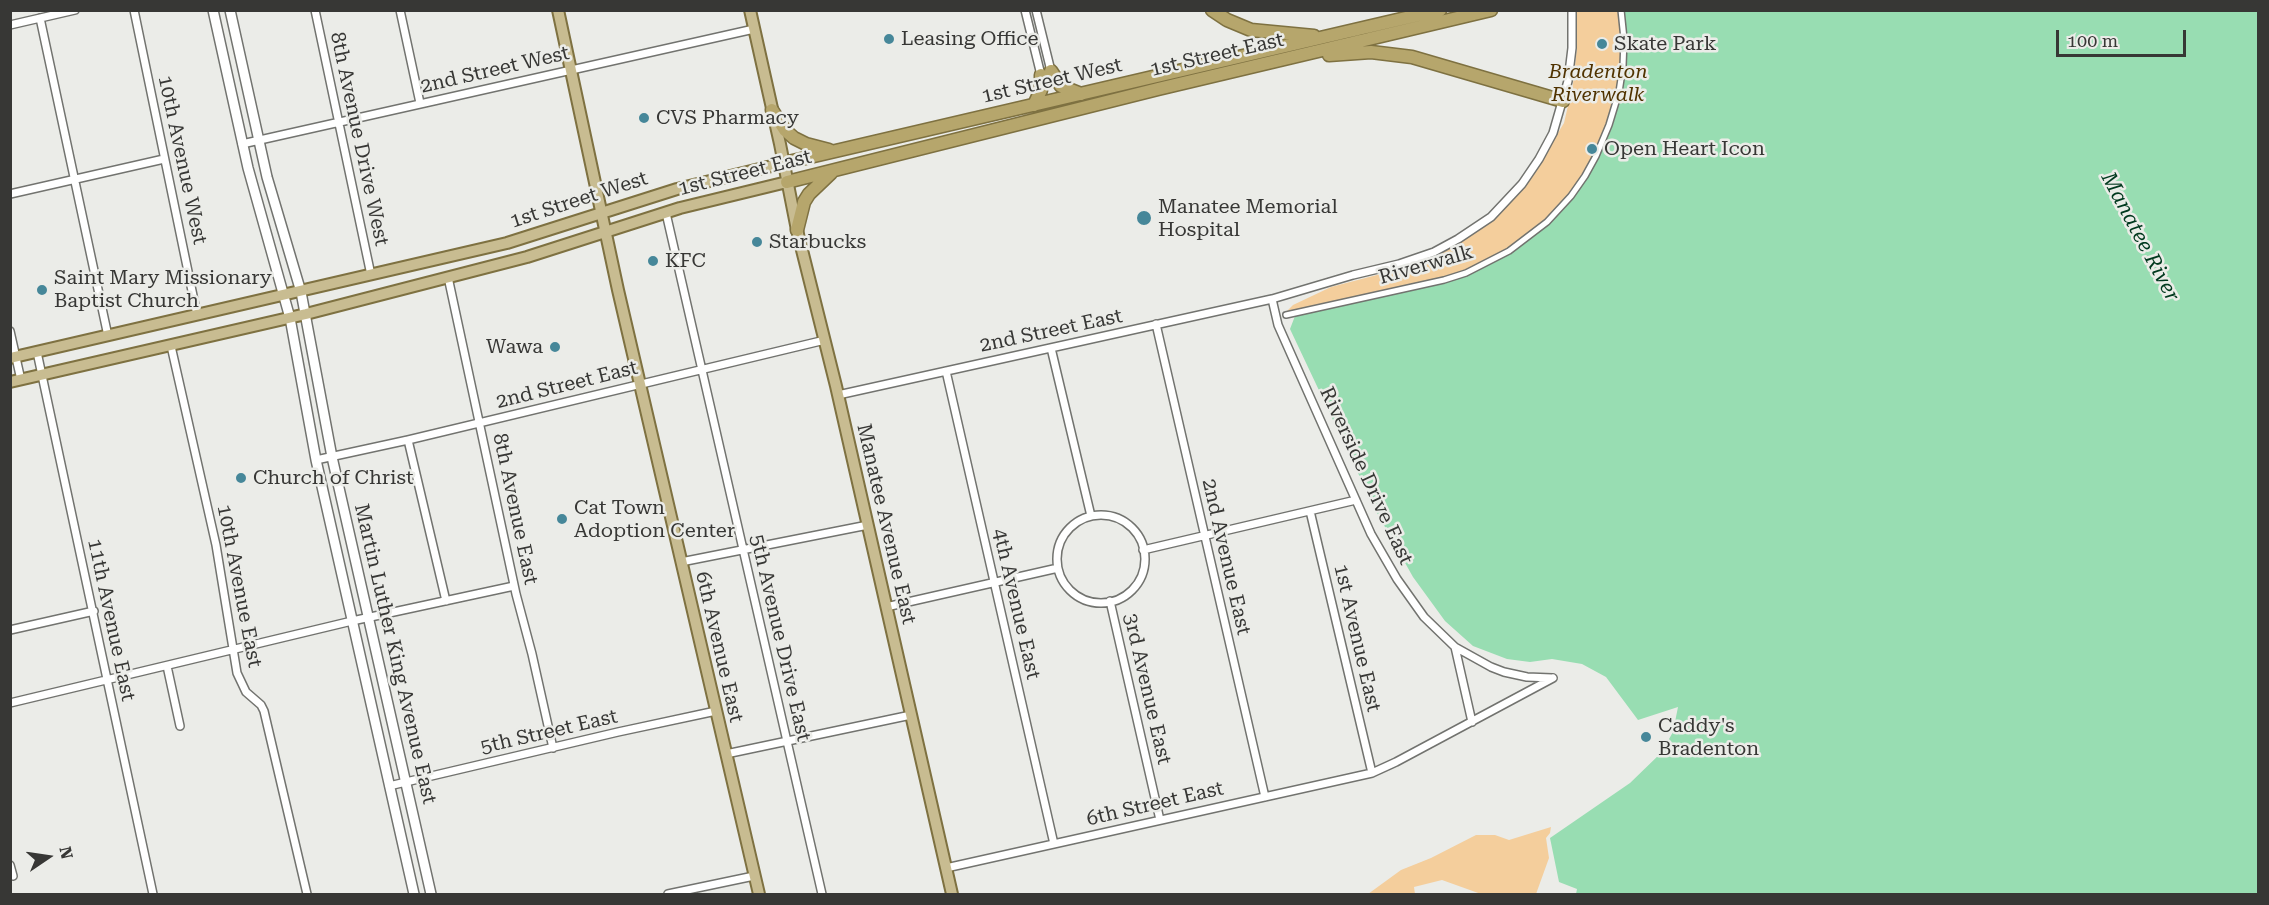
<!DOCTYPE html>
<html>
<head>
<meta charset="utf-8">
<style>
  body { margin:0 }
  #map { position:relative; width:2269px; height:905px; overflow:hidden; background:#ebece8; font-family:"Roboto Serif",serif }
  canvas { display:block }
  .frame { position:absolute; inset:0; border:12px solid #373735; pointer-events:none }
  .north { position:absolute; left:18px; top:827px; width:60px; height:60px; -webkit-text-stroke:4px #ebece8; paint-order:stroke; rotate:77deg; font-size:16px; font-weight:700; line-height:24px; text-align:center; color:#373735 }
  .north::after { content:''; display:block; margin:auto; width:21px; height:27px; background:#373735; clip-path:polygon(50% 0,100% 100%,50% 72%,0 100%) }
  .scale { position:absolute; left:2056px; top:30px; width:130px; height:27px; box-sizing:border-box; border:3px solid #373735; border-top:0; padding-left:8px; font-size:18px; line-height:21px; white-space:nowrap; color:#373735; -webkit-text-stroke:4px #ebece8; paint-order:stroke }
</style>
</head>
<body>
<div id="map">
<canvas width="2269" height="905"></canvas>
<div class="frame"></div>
<div class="north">N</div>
<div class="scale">100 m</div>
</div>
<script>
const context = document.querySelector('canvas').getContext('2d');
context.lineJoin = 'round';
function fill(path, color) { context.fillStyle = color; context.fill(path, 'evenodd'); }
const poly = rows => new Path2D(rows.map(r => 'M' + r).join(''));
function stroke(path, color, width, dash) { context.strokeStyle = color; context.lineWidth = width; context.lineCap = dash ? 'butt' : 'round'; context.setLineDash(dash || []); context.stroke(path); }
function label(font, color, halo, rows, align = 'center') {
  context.font = font + ' "Roboto Serif",serif'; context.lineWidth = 5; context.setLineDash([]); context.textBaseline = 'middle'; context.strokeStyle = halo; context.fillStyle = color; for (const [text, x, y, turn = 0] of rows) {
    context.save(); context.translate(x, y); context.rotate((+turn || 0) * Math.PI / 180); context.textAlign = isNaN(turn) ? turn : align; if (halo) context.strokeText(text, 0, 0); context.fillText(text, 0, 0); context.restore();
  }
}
const green = poly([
  [1576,11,1623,11,1626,58,1618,107,1605,144,1585,181,1559,213,1517,249,1469,274,1443,283,1285,318,1287,311,1293,305,1331,287,1419,264,1444,252,1481,229,1526,185,1564,123,1573,84,1577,47],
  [1551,827,1550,833,1546,838,1549,858,1536,894,1481,894,1442,880,1414,887,1415,894,1368,894,1401,870,1431,858,1476,835,1495,835,1509,840]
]);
const water = poly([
  [1623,11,2258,11,2258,894,1576,894,1577,889,1559,882,1550,838,1630,783,1661,753,1673,732,1678,707,1638,720,1606,677,1582,664,1552,659,1530,662,1507,659,1473,646,1445,621,1413,577,1376,511,1290,329,1295,316,1443,283,1469,274,1517,249,1559,213,1583,184,1595,164,1613,125,1622,89,1626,58]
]);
const pedestrian = poly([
  [1286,315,1444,280,1466,273,1509,251,1547,222,1571,196,1585,176,1596,156,1609,125,1619,92,1623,66,1624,39,1621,10]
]);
const minor = poly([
  [134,10,197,315],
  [315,10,371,275],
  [400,10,420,103],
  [1025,10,1041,75],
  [1036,10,1051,71],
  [40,18,108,336],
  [10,25,75,10],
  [242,144,754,29],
  [10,194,164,159],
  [666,213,822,894],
  [448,277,516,594,532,654,553,748],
  [1272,299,1278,325,1371,534,1397,579,1424,617,1455,647,1491,667,1504,672,1527,677,1552,678],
  [1156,324,1265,797],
  [10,331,21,380],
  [171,346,216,545,237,673,246,692,261,705,264,711,307,894],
  [1051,348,1091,516],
  [37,352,153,894],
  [946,371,1054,844],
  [838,395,1272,299,1353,275,1399,264,1434,252,1458,239,1491,217,1522,184,1539,159,1553,133,1568,81,1572,48,1572,10],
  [408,440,446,601],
  [316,460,408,440,825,340],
  [1310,511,1372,773],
  '1057 559a44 44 0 1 1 88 0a44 44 0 1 1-88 0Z',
  [1143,550,1356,500],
  [681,562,868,525],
  [1110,601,1160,820],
  [886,607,1058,568],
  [10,630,94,611],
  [1455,647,1472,722],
  [167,666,180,726],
  [10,703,352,621,514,586],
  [726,754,911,715],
  [389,786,618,732,716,711],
  [10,865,13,876],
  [946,868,1372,773,1396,762,1553,678],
  [668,894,754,876]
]);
const tertiary = poly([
  [213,10,248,168,290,318,316,460,414,894],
  [230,10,267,177,301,292,332,457,431,894]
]);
const primary = poly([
  [558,10,618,290,759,894],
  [750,10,780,144,797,230,836,386,952,894],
  [10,358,507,243,677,189,784,163],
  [10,382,306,314,527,257,680,208,787,182]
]);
const trunk = poly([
  [1212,10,1227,20,1251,30,1314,36],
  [1329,55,1371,52,1412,57,1563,101],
  [1051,71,1061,86,1081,94],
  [1034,105,1041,90,1041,75],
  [772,110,785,130,794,138,806,144,829,150],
  [784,163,1440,10],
  [787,182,1158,89,1491,10],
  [797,230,804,202,809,194,831,173]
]);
const markers = [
  [889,39,6,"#468799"],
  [1602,44,6,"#468799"],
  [644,118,6,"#468799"],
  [1592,149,6,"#468799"],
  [1144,218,8,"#468799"],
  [757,242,6,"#468799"],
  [653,261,6,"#468799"],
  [42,290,6,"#468799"],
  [555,347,6,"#468799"],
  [241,478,6,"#468799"],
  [562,519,6,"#468799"],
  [1646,737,6,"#468799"]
];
const poiNames = [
  ["Leasing Office",901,39],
  ["Skate Park",1614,44],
  ["CVS Pharmacy",656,118],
  ["Open Heart Icon",1604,149],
  ["Manatee Memorial",1158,207],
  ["Hospital",1158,230],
  ["Starbucks",769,242],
  ["KFC",665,261],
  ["Saint Mary Missionary",54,278],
  ["Baptist Church",54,301],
  ["Wawa",543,347,"right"],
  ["Church of Christ",253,478],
  ["Cat Town",574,508],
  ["Adoption Center",574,531],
  ["Caddy's",1658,726],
  ["Bradenton",1658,749]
];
const streetNames = [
  ["1st Street East",1217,55,-13],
  ["2nd Street West",495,70,-13],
  ["1st Street West",1052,81,-13],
  ["8th Avenue Drive West",359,139,78],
  ["10th Avenue West",182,160,78],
  ["1st Street East",745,173,-14],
  ["1st Street West",579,200,-18],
  ["Riverwalk",1426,265,-16],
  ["2nd Street East",1051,331,-12],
  ["2nd Street East",567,385,-14],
  ["Riverside Drive East",1366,476,65],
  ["8th Avenue East",515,509,78],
  ["Manatee Avenue East",886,524,77],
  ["2nd Avenue East",1226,557,77],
  ["10th Avenue East",239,586,79],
  ["4th Avenue East",1016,604,77],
  ["11th Avenue East",111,620,78],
  ["5th Avenue Drive East",780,638,77],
  ["1st Avenue East",1357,638,77],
  ["6th Avenue East",719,647,77],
  ["Martin Luther King Avenue East",395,654,77],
  ["3rd Avenue East",1147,689,77],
  ["5th Street East",549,732,-13],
  ["6th Street East",1155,804,-13]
];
const parkNames = [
  ["Bradenton",1598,72],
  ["Riverwalk",1598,95]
];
const waterNames = [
  ["Manatee River",2140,237,62]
];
fill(green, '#f4ce9c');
fill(water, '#98ddb2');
stroke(pedestrian, '#72736f', 8);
stroke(minor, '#72736f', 10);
stroke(tertiary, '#72736f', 12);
stroke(primary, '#7e7141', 14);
stroke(trunk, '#7e7141', 15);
stroke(pedestrian, '#fff', 5);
stroke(minor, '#fff', 7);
stroke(tertiary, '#fff', 9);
stroke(primary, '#c8bc91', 10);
stroke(trunk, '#b6a66c', 12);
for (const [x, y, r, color] of markers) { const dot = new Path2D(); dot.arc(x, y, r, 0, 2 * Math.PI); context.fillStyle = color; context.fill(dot); stroke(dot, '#ebece8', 2); }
label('20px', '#373735', '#ebece8', poiNames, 'left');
label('20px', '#373735', '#ebece8', streetNames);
label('italic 20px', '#503300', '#ebece8', parkNames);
label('italic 21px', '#00391e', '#ebece8', waterNames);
</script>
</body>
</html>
